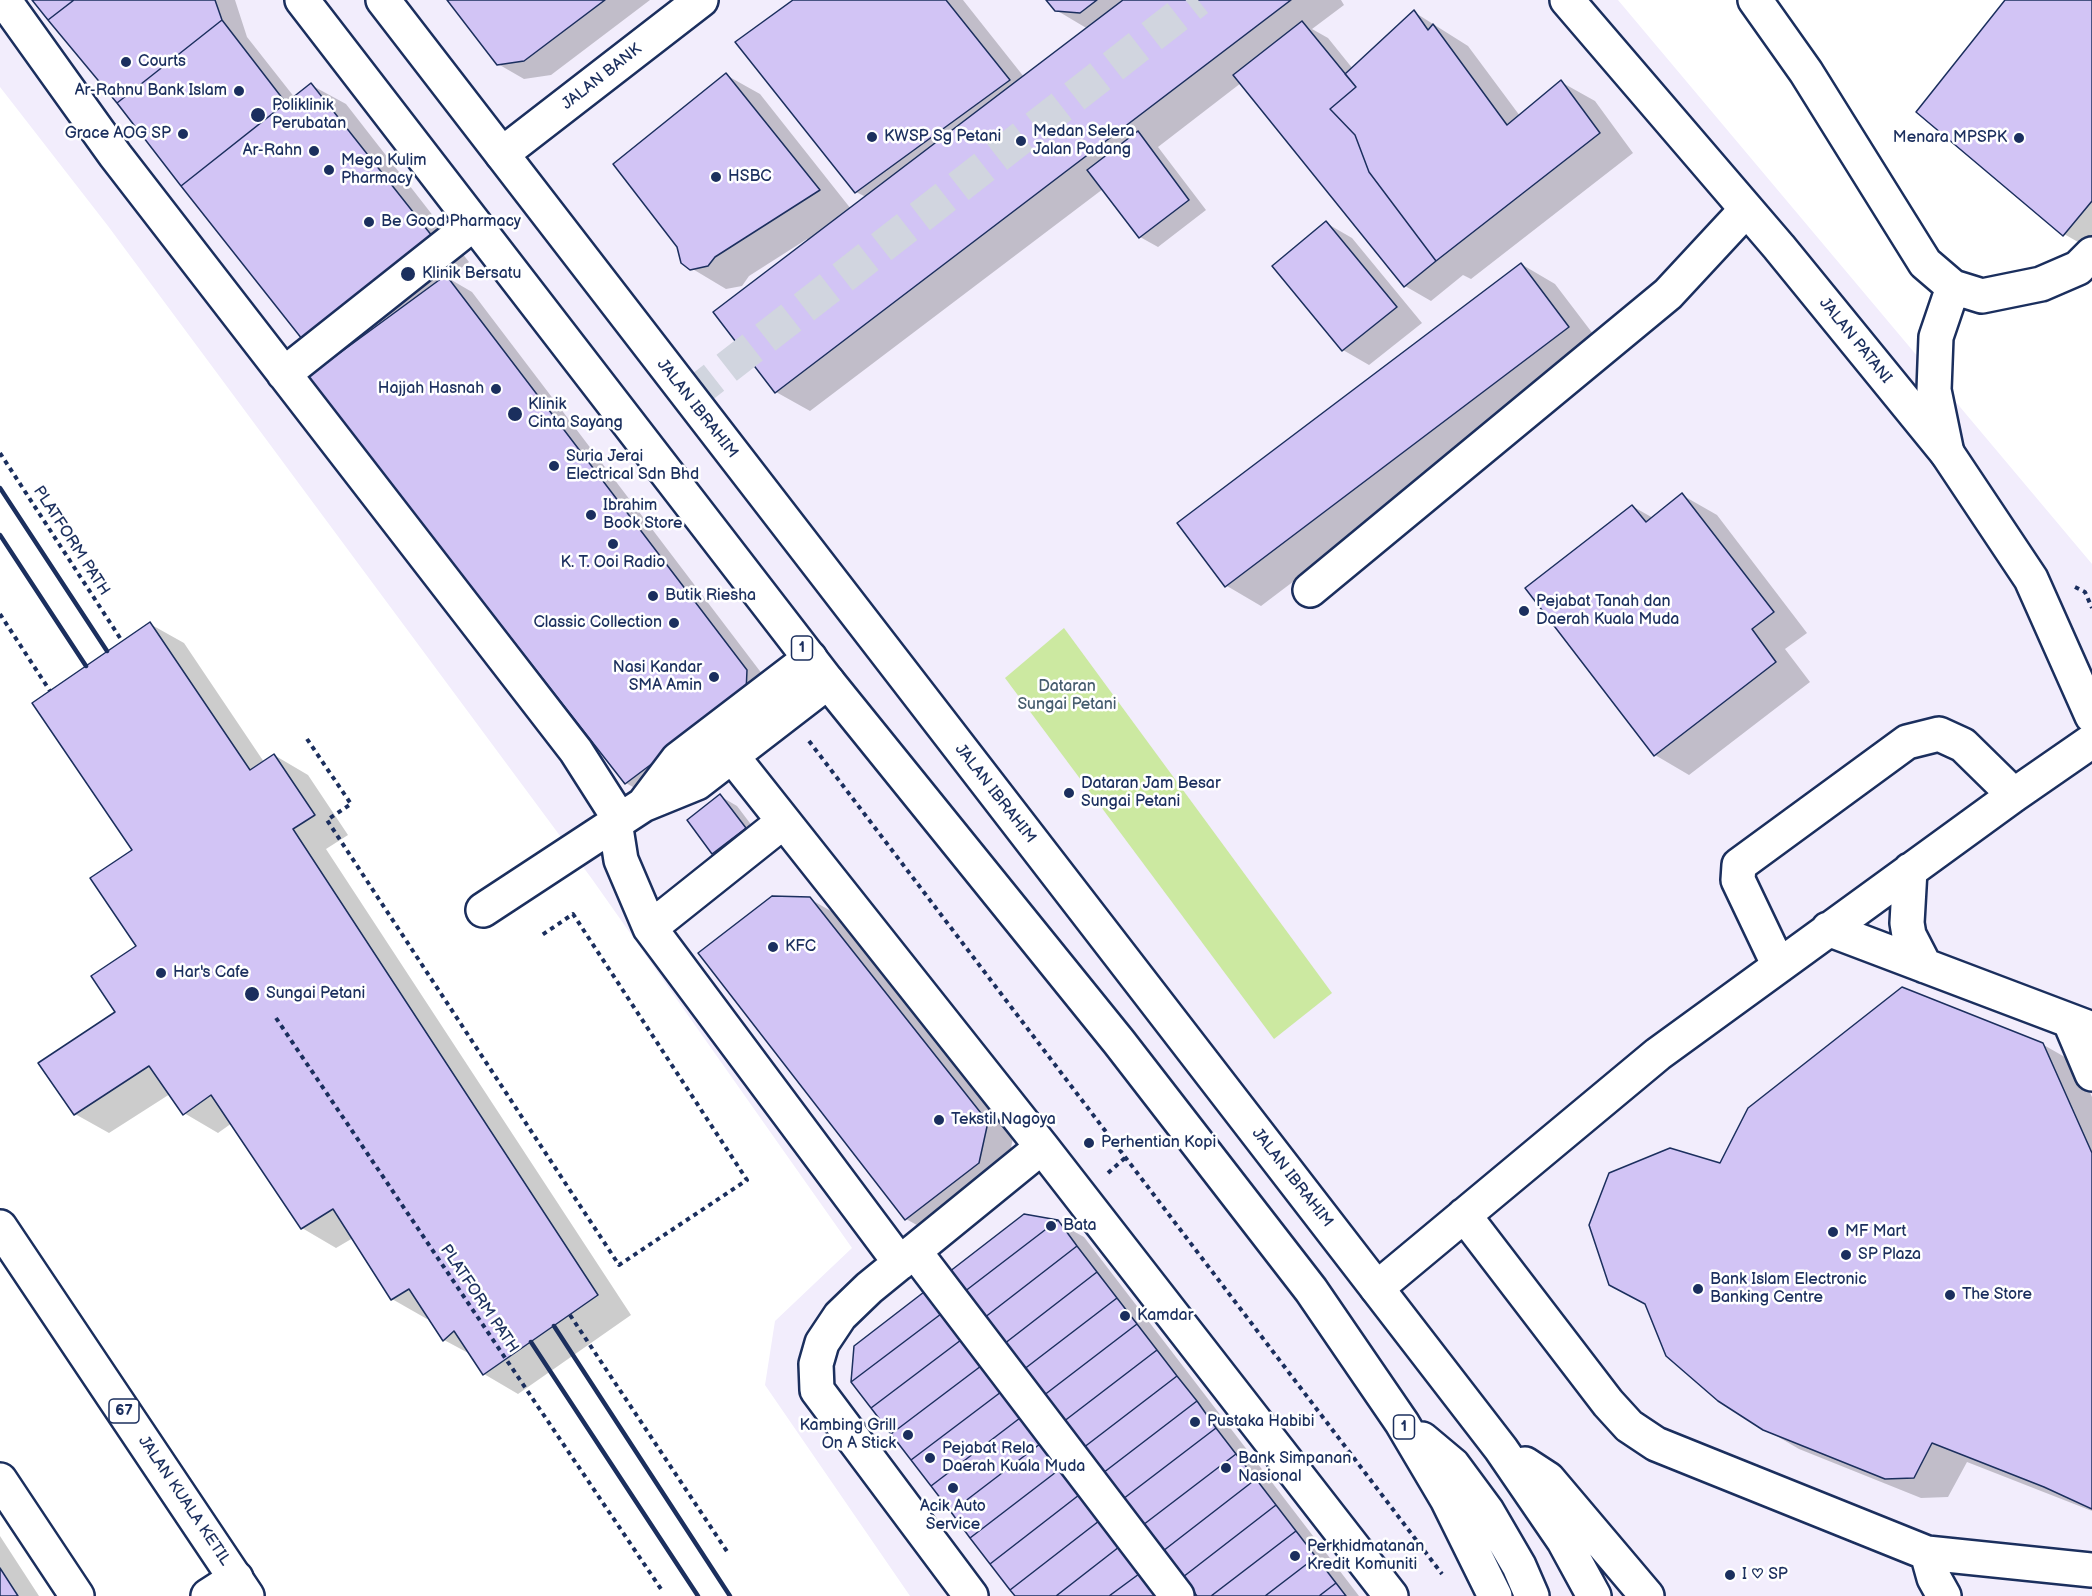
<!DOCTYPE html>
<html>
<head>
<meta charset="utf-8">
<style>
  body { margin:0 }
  canvas { display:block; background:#fff }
</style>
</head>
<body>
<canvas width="2092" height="1596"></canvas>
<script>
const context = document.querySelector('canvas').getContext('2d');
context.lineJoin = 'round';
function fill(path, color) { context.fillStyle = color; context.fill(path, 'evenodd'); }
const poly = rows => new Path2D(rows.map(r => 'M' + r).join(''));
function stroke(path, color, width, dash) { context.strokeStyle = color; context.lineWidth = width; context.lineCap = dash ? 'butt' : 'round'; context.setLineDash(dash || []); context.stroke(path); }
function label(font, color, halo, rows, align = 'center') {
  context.font = font + ' "Balsamiq Sans",sans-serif'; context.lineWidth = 5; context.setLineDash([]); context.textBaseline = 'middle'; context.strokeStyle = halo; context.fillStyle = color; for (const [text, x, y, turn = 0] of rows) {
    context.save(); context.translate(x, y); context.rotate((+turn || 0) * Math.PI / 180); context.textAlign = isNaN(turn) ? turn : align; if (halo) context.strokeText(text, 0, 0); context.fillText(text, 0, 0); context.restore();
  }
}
const built = poly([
  [0,0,1618,0,2092,564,2092,1596,910,1596,765,1385,775,1321,852,1248,592,879,108,226,0,87]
]);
const green = poly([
  [1064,628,1332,993,1274,1039,1005,678]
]);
const shadow = poly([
  [34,0,235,0,247,37,295,98,311,85,346,104,469,262,448,278,472,292,772,687,652,798,626,783,309,377,334,359,307,343],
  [449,0,650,0,551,75,524,79,498,64],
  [796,0,963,0,1024,77,1088,29,1056,10,1048,0,1341,0,1344,5,1312,29,1328,38,1353,69,1414,12,1468,46,1520,116,1561,82,1595,101,1633,153,1471,279,1463,275,1431,301,1405,286,1241,83,1158,147,1206,210,1158,247,1140,237,1103,189,810,411,776,392,807,239,749,276,742,286,726,289,691,268,726,75,760,94,851,209,866,197,856,192,738,42],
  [2007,0,2092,0,2092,250,2064,234],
  [1326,223,1352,238,1422,323,1369,365,1343,350,1274,266],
  [1521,264,1555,284,1603,347,1261,606,1227,586,1179,523],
  [1682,495,1717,515,1807,633,1785,649,1810,682,1689,775,1655,755,1632,506,1653,518],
  [150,624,184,643,264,762,274,755,308,775,348,835,326,849,631,1315,518,1394,484,1374,472,1355,444,1340,429,1317,427,1319,392,1299,353,1238,336,1248,302,1228,232,1123,218,1133,184,1113,170,1094,109,1133,75,1114,117,1012,138,946,134,850],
  [720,796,737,806,762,839,731,862,713,852],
  [810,899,836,914,1013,1138,1005,1178,933,1234,906,1219,700,953],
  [2042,1044,2077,1064,2092,1097,2092,1511,1967,1462,1948,1497,1921,1498,1799,1449,1763,1428,1720,1164],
  [1057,1222,1084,1237,1359,1596,1199,1596],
  [924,1294,950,1309,1170,1596,1016,1596],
  [0,1536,39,1596,0,1596]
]);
const building = poly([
  [32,0,74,0,48,20,32,0],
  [74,0,215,0,222,20,117,103,48,20,74,0],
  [447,0,605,0,524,61,497,65,447,0],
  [793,0,946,0,1010,80,855,193,735,42,793,0],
  [1046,0,1097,0,1080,13,1055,11,1046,0],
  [1123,0,1291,0,775,393,713,312,1123,0],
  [2005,0,2092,0,2092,201,2063,236,1916,112,2005,0],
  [1414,10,1428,30,1433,24,1507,125,1561,80,1600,133,1436,261,1369,172,1355,135,1330,109,1356,87,1345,74,1414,10],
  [222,20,286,103,181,186,117,103,222,20],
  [1302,21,1356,87,1330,109,1355,135,1369,172,1436,261,1404,287,1233,75,1302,21],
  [726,73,820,190,715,257,708,266,690,270,681,263,677,247,613,164,726,73],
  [311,83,436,241,306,344,181,186,311,83],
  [1138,131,1189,200,1139,238,1087,170,1138,131],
  [1326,221,1397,307,1342,351,1272,266,1326,221],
  [1521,263,1569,327,1225,587,1177,523,1521,263],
  [446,275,747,670,746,693,625,784,307,377,446,275],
  [1682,493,1774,612,1752,629,1776,662,1654,756,1525,588,1632,505,1646,522,1682,493],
  [150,622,250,770,274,754,315,815,293,829,598,1295,483,1375,454,1331,443,1341,409,1289,391,1300,333,1209,301,1229,211,1095,183,1115,149,1066,74,1115,38,1063,115,1012,91,976,136,946,90,878,132,850,32,703,150,622],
  [720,794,746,828,712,854,687,820,720,794],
  [772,896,810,897,988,1122,979,1163,905,1220,698,953,772,896],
  [1902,987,2043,1043,2092,1153,2092,1509,2044,1487,1932,1443,1914,1478,1885,1479,1763,1430,1718,1401,1666,1356,1645,1304,1609,1285,1589,1225,1609,1173,1670,1148,1720,1163,1748,1108,1902,987],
  [1024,1214,1058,1220,964,1292,949,1272,1024,1214],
  [1058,1220,1077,1246,984,1318,964,1292,1058,1220],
  [1077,1246,1097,1272,1004,1344,984,1318,1077,1246],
  [1097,1272,1117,1298,1023,1370,1004,1344,1097,1272],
  [924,1292,941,1314,851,1382,854,1346,924,1292],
  [1117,1298,1137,1324,1043,1396,1023,1370,1117,1298],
  [941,1314,961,1340,871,1408,851,1382,941,1314],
  [1137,1324,1157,1350,1063,1422,1043,1396,1137,1324],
  [961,1340,981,1366,891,1434,871,1408,961,1340],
  [1157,1350,1177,1376,1083,1448,1063,1422,1157,1350],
  [981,1366,1001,1392,911,1460,891,1434,981,1366],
  [1177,1376,1197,1401,1103,1473,1083,1448,1177,1376],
  [1001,1392,1020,1418,931,1486,911,1460,1001,1392],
  [1197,1401,1216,1428,1123,1499,1103,1473,1197,1401],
  [1020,1418,1040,1444,951,1512,931,1486,1020,1418],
  [1216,1428,1236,1454,1143,1525,1123,1499,1216,1428],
  [1040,1444,1060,1469,970,1538,951,1512,1040,1444],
  [1236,1454,1256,1479,1163,1551,1143,1525,1236,1454],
  [1060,1469,1079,1495,990,1564,970,1538,1060,1469],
  [1256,1479,1276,1505,1183,1577,1163,1551,1256,1479],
  [1079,1495,1099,1521,1010,1590,990,1564,1079,1495],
  [1276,1505,1296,1531,1211,1596,1197,1596,1183,1577,1276,1505],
  [1099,1521,1119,1547,1056,1596,1015,1596,1010,1590,1099,1521],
  [1296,1531,1316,1557,1265,1596,1211,1596,1296,1531],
  [1119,1547,1139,1574,1109,1596,1056,1596,1119,1547],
  [1316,1557,1336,1583,1319,1596,1265,1596,1316,1557],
  [0,1568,18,1596,0,1596,0,1568],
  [1139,1574,1156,1596,1109,1596,1139,1574],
  [1336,1583,1346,1596,1319,1596,1336,1583]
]);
const minorTunnel = poly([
  [688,398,1198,0]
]);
const path = poly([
  [0,453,122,641],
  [2075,587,2085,592,2092,608],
  [0,614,50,691],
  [307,739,351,804,327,820,619,1265,747,1180,573,914,542,935],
  [809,741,1442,1574],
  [276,1018,663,1592],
  [1108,1173,1125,1158],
  [570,1315,728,1553]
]);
const minor = poly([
  [4,0,115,155,576,751,613,809,621,860,650,928,900,1263],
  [1755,0,1806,72,1925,263,1953,287,1982,296,2041,284,2078,268,2092,254],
  [502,154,701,0],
  [284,374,473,224],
  [1947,453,1934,390,1936,337,1953,287],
  [1310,590,1668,294,1746,210],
  [732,756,1042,1147,1391,1596],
  [644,804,678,759,810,658],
  [1910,870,1907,923,1909,935,1925,966],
  [483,910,643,805,697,783,828,682],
  [650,928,783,822],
  [1828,929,2092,1029],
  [1779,966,1738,880,1739,865,1907,742,1939,734,1963,745,2014,795],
  [2070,1022,2092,1074],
  [1464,1215,1608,1403,1629,1426,1656,1444,1927,1553,2092,1570],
  [915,1252,1177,1596],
  [1377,1288,1658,1054,2014,795,2092,741],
  [0,1480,77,1596],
  [1927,1553,1934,1578,1944,1596],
  [208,1596,236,1578],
  [971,1596,817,1390,816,1364,822,1343,840,1316,869,1288,1042,1147]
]);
const major = poly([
  [302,0,828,682,1119,1042,1311,1290,1402,1423,1447,1499,1495,1596],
  [383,0,1501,1449,1564,1541,1594,1596],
  [1567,0,1779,247,1947,453,2031,579,2092,716],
  [0,1227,247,1596],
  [1422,1439,1453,1465,1487,1511,1519,1566,1532,1596],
  [1525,1464,1548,1479,1647,1596]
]);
const rail = poly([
  [0,488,107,651],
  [0,535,86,666],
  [554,1326,730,1596],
  [531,1342,698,1596]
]);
const markers = [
  [126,62,6,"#1b2f5e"],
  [239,91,6,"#1b2f5e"],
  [258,115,8,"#1b2f5e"],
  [183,134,6,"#1b2f5e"],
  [872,137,6,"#1b2f5e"],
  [2019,138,6,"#1b2f5e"],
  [1021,141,6,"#1b2f5e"],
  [314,151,6,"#1b2f5e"],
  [329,170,6,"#1b2f5e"],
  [716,177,6,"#1b2f5e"],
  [369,222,6,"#1b2f5e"],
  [408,274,8,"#1b2f5e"],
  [496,389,6,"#1b2f5e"],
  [515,414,8,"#1b2f5e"],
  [554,466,6,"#1b2f5e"],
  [591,515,6,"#1b2f5e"],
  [613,544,6,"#1b2f5e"],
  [653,596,6,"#1b2f5e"],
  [1524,611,6,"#1b2f5e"],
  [674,623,6,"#1b2f5e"],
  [714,677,6,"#1b2f5e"],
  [1069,793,6,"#1b2f5e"],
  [773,947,6,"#1b2f5e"],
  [161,973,6,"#1b2f5e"],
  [252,994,8,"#1b2f5e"],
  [939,1120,6,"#1b2f5e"],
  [1089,1143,6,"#1b2f5e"],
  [1051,1226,6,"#1b2f5e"],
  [1833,1232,6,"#1b2f5e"],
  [1846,1255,6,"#1b2f5e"],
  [1698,1289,6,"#1b2f5e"],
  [1950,1295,6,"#1b2f5e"],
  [1125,1316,6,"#1b2f5e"],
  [1195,1422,6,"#1b2f5e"],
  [908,1435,6,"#1b2f5e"],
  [930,1458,6,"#1b2f5e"],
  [1226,1468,6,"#1b2f5e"],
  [953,1488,6,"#1b2f5e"],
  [1295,1556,6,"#1b2f5e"],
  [1730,1575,6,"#1b2f5e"]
];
const shields = [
  [802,648,21],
  [124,1411,30],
  [1404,1427,21]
];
const shieldNames = [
  ["1",802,648],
  ["67",124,1411],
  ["1",1404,1427]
];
const poiNames = [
  ["Courts",138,62],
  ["Ar-Rahnu Bank Islam",227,91,"right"],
  ["Poliklinik",272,106],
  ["Perubatan",272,124],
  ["Medan Selera",1033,132],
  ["Jalan Padang",1033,150],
  ["Grace AOG SP",171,134,"right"],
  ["KWSP Sg Petani",884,137],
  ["Menara MPSPK",2007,138,"right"],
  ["Ar-Rahn",302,151,"right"],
  ["Mega Kulim",341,161],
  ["Pharmacy",341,179],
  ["HSBC",728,177],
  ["Be Good Pharmacy",381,222],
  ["Klinik Bersatu",422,274],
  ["Hajjah Hasnah",484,389,"right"],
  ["Klinik",528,405],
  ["Cinta Sayang",528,423],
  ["Suria Jerai",566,457],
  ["Electrical Sdn Bhd",566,475],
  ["Ibrahim",603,506],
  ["Book Store",603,524],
  ["K. T. Ooi Radio",613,563,"center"],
  ["Butik Riesha",665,596],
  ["Pejabat Tanah dan",1536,602],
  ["Daerah Kuala Muda",1536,620],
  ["Classic Collection",662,623,"right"],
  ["Nasi Kandar",702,668,"right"],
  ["SMA Amin",702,686,"right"],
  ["Dataran Jam Besar",1081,784],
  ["Sungai Petani",1081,802],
  ["KFC",785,947],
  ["Har's Cafe",173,973],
  ["Sungai Petani",266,994],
  ["Tekstil Nagoya",951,1120],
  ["Perhentian Kopi",1101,1143],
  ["Bata",1063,1226],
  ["MF Mart",1845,1232],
  ["SP Plaza",1858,1255],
  ["Bank Islam Electronic",1710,1280],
  ["Banking Centre",1710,1298],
  ["The Store",1962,1295],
  ["Kamdar",1137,1316],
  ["Pustaka Habibi",1207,1422],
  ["Kambing Grill",896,1426,"right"],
  ["On A Stick",896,1444,"right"],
  ["Pejabat Rela",942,1449],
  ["Daerah Kuala Muda",942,1467],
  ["Bank Simpanan",1238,1459],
  ["Nasional",1238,1477],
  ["Acik Auto",953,1507,"center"],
  ["Service",953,1525,"center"],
  ["Perkhidmatanan",1307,1547],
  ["Kredit Komuniti",1307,1565],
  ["I ♥ SP",1742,1575]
];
const streetNames = [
  ["JALAN BANK",602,77,-38],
  ["JALAN PATANI",1855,341,51],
  ["JALAN IBRAHIM",697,409,52],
  ["PLATFORM PATH",71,541,57],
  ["JALAN IBRAHIM",995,794,52],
  ["JALAN IBRAHIM",1292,1178,52],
  ["PLATFORM PATH",479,1299,56],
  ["JALAN KUALA KETIL",184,1501,56]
];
const parkNames = [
  ["Dataran",1067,687],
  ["Sungai Petani",1067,705]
];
fill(built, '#f2edfc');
fill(green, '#cce9a1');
fill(shadow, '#0003');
fill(building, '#d2c4f5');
stroke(building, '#1b2f5e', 1.5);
stroke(minorTunnel, '#d1d5df', 33, [33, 16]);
stroke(minor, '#1b2f5e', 38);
stroke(major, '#1b2f5e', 38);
stroke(path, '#1b2f5e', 4, [4.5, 4.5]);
stroke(minor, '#fff', 33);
stroke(major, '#fff', 33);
stroke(rail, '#1b2f5e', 4.5);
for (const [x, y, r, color] of markers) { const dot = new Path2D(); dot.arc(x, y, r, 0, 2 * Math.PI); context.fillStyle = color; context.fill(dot); stroke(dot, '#fff', 2); }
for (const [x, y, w] of shields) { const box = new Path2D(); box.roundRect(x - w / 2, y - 12, w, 24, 4.5); context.fillStyle = '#fff'; context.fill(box); stroke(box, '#1b2f5e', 1.5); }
label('bold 15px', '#1b2f5e', null, shieldNames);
label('16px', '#1b2f5e', '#fff', poiNames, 'left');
label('16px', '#1b2f5e', '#fff', streetNames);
label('16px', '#475e6f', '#fff', parkNames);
</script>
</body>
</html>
